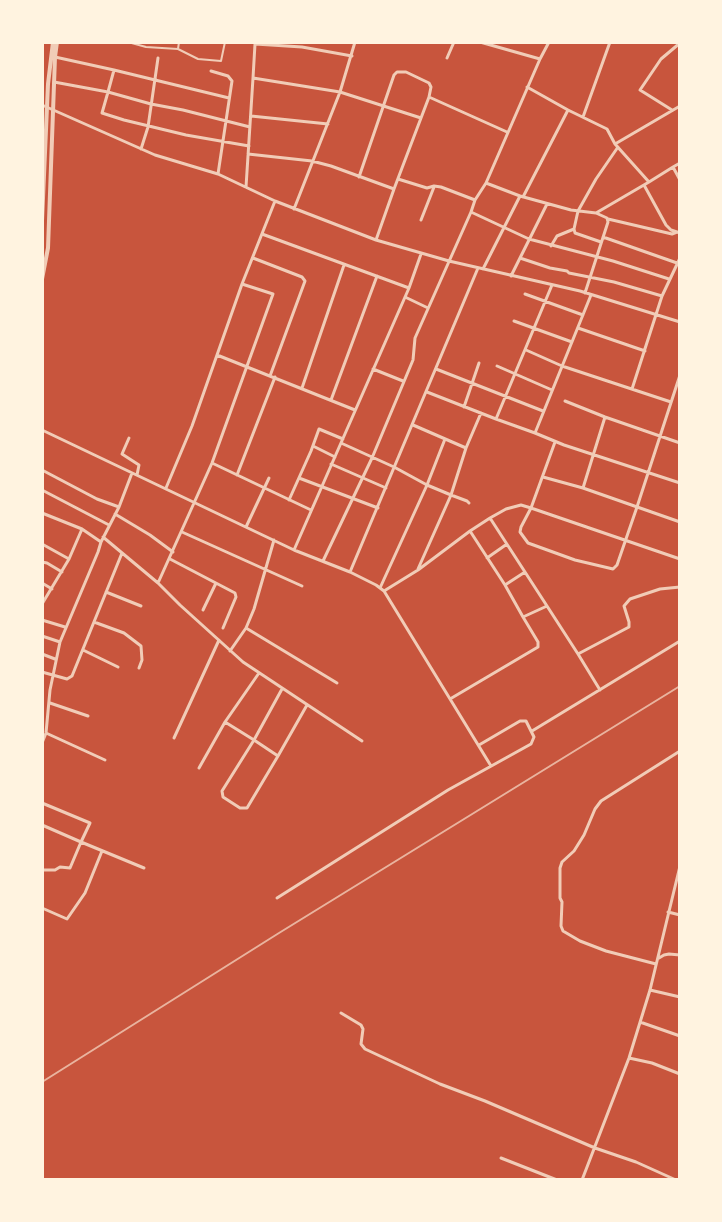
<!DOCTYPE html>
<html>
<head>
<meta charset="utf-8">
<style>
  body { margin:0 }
  #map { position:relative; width:722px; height:1222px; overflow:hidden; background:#c8553d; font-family:"PT Sans Narrow",sans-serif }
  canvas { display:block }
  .frame { position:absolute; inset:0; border:44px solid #fff3e0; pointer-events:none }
</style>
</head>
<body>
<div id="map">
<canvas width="722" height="1222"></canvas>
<div class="frame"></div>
</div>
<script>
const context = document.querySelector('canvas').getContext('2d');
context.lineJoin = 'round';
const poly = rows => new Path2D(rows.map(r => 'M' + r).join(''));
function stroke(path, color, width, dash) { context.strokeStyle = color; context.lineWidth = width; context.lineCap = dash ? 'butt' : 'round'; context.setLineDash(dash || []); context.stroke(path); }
const service = poly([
  [128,42,146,47,178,49,198,59,221,61,225,42],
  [178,49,179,42]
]);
const minor = poly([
  [480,42,540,59],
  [255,44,302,47,352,56],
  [55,57,114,70,108,92,151,104,183,110,250,127],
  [447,58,454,42],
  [114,70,229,98],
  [211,71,228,76,232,81,218,174],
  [253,78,255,44],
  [54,82,108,92,102,113,124,120,186,135,249,146],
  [527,87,568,110],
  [429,97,507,132],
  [42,105,155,155,218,174,275,201,376,240,449,261,580,291,680,322],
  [672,110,640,90,661,59,680,43],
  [251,116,328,124],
  [583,117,610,42],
  [141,149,148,127,158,58],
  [248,154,312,161,331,166,394,189],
  [680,163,673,167,680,180],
  [673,167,649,182,615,144,680,106],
  [359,177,394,75,397,72,406,72,429,83,431,87,429,97,394,189,376,240],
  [398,179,427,188,434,186,441,187,475,200],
  [486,183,520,196],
  [644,185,666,225,671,230,680,233],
  [246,187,253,78,340,92,421,118],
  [523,197,568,110,607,129,615,144],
  [294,209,340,92,355,42],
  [471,212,475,200,486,183,540,59,549,42],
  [608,219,672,234,677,232],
  [421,220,434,187],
  [574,229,578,211,596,179,618,147],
  [574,229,575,233,601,242],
  [262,234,409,288],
  [603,237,677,263],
  [551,246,557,236,574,229],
  [253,258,302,277,305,281,270,376],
  [520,258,550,268,567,271,569,273,614,282,662,296],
  [483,269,520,196,571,210,596,213,649,182],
  [511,276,547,204],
  [585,293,608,222,607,218,596,213],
  [525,294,583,315],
  [591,295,535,433,564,445,680,483],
  [405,297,428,308],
  [514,321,572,342],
  [578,328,645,351],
  [526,350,562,366,671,402],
  [217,355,355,410],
  [497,366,552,390],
  [373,369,403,381],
  [436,369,543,411],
  [302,388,344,265],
  [632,389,662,296,680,258],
  [427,392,496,419,552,285],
  [331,400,377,276],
  [565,401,605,417,680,443],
  [464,407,479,363],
  [605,417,583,488,680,522],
  [496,419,535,433],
  [413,425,466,448],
  [42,430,294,550,350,572,376,585,384,591,491,766],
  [129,438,122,454,139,465,137,475],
  [555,442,531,508,680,559],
  [341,443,394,467,427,485,380,588],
  [313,446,335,457],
  [212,463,311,510],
  [331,464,386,488],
  [42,470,97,499,119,507],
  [237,475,275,377],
  [543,477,583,488],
  [299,478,378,508],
  [166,488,192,426,242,284,275,201],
  [42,490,109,525],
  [289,500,311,451,319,429,343,439],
  [469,503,467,501,451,495,466,448,481,413],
  [42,513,82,529,101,542],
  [115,514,150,535,173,552],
  [490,518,547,606],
  [246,527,269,478],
  [470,531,490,518,506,509,521,505,531,508,521,527,520,532,528,543,575,560,613,569,617,565,637,507,680,375],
  [182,532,302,586],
  [103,537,158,583,180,605,243,662,362,741],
  [42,544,69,559],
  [294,550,409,288,421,254],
  [487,558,507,544],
  [170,559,235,593,236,597,223,628],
  [323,561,372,458,413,360,415,338,471,212,529,239,613,261,669,279],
  [42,562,47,563,62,572],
  [418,569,451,495,427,485,445,439],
  [350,572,478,268],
  [42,583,52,589],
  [158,583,212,463,273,294,242,284],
  [505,585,525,572],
  [384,591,418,570,470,531,505,585,523,617,547,606,578,654,629,627,629,622,624,606,630,599,660,589,680,587],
  [106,592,141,606],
  [42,604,69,559,82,529],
  [203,610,216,583],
  [42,620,65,627],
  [94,622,124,633,141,646,142,660,139,668],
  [246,628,337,683],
  [42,636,60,642],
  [83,650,118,667],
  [230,651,246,628,254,609,274,540],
  [42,654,55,659],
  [578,654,600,690],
  [42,672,67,679,72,676,122,553],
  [450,699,538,647,538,642,523,617],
  [50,703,88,716],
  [225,722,254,740,278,756,247,808,240,808,223,797,222,791,254,740,282,689],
  [532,731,680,641],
  [46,733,105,760],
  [174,738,219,640],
  [42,743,46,733,50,690,60,642,98,552,101,542,119,507,132,473],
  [278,756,307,705],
  [199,768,225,722,259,673],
  [42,803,90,823,81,842,144,868],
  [42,825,81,842,70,868,60,867,55,870,42,870],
  [277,898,448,790,531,744,534,737,526,721,520,721,479,745],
  [42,908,67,919,85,893,102,851],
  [668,912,680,915],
  [659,958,664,955,669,954,680,955],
  [656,964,606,951,580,941,563,931,561,926,562,902,560,898,560,868,562,862,574,851,584,835,595,809,601,801,680,751],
  [650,990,680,997],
  [341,1013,361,1025,363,1029,361,1044,365,1049,440,1084,485,1101,595,1148,636,1162,676,1180],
  [640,1022,680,1036],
  [629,1058,652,1063,680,1074],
  [501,1158,557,1180],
  [582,1180,629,1058,650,990,680,866]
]);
const tertiary = poly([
  [42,221,48,84,53,42],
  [42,279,48,248,55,57,57,42]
]);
const rail = poly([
  [42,1082,279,933,680,686]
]);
stroke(service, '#f1ccb7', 2);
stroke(minor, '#f1ccb7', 3);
stroke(tertiary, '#f1ccb7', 4);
stroke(rail, '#e9b49f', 2);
</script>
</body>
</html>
